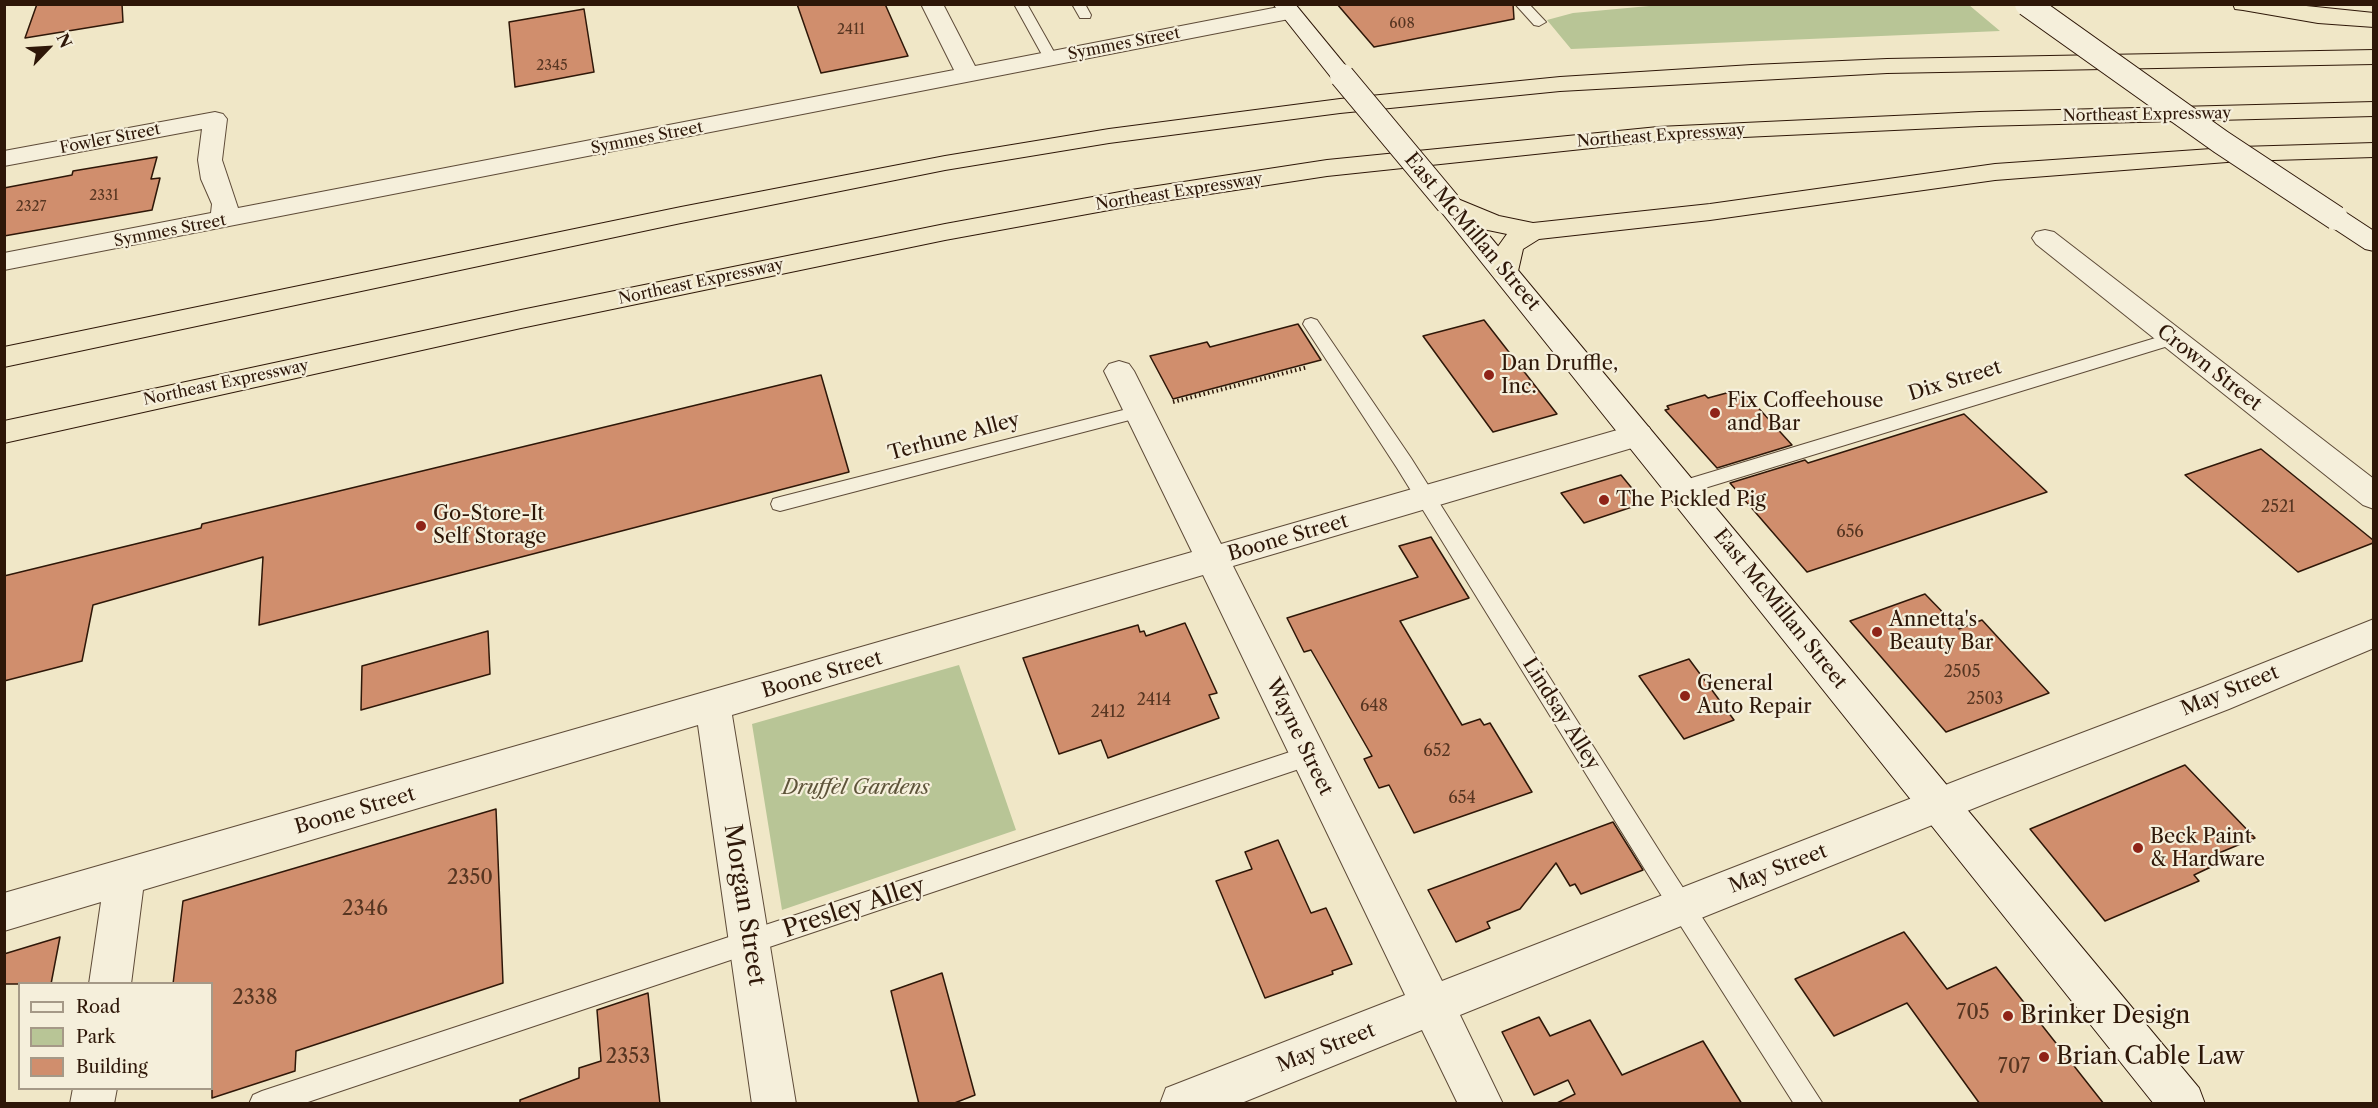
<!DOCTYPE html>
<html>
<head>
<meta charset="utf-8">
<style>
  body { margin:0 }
  #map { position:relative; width:2378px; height:1108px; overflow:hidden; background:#f0e7c7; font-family:"Libre Caslon Text",serif }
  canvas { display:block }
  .frame { position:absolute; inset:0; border:6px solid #2e1708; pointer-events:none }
  .legend { position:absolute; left:18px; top:982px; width:195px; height:108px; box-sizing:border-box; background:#f5efdb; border:2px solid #a59987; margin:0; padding:8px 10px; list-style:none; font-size:18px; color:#2e1708 }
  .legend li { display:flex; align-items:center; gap:12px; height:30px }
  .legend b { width:30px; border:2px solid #a59987 }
  .north { position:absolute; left:18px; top:18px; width:60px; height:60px; -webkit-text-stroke:4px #f5efdb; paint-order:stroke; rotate:65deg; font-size:16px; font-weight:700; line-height:24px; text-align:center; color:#2e1708 }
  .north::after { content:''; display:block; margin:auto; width:21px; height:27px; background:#2e1708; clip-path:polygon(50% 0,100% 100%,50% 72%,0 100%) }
</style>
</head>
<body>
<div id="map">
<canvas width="2378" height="1108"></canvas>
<div class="frame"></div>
<ul class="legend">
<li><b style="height:8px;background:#f5efdb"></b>Road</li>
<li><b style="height:16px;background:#b8c596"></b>Park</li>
<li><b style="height:16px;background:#d08e6d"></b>Building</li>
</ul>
<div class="north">N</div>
</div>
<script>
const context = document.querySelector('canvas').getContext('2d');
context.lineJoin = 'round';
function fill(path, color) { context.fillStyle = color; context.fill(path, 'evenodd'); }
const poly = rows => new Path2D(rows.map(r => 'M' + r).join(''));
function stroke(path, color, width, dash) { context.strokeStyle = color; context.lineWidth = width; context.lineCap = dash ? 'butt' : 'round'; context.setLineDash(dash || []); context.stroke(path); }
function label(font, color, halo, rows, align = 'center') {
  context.font = font + ' "Libre Caslon Text",serif'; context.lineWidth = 4.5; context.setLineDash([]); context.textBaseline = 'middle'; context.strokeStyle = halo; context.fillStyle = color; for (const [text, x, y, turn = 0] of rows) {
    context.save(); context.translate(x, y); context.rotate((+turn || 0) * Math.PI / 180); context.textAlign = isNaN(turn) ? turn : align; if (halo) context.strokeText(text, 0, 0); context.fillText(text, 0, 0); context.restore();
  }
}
const green = poly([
  [1660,5,1969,5,2000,31,1571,49,1547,20,1573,13],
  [959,665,1016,830,782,910,752,724]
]);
const building = poly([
  [37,4,122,4,123,22,25,38,37,4],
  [797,4,885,4,908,56,821,73,797,4],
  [1337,4,1513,4,1514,19,1374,47,1337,4],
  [584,9,594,72,515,87,509,22,584,9],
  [157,157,151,179,160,178,152,210,4,236,4,188,72,175,73,171,157,157],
  [1484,320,1557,414,1493,432,1423,336,1484,320],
  [1298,324,1321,360,1173,399,1150,356,1207,342,1210,347,1298,324],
  [821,375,849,472,259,625,263,557,93,605,82,661,4,681,4,576,201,528,202,524,821,375],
  [1734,391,1735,393,1743,391,1792,445,1717,468,1665,410,1669,409,1667,406,1705,395,1708,398,1734,391],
  [1964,414,2047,492,1807,572,1730,483,1805,460,1808,463,1964,414],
  [2261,449,2373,540,2373,543,2298,572,2185,475,2261,449],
  [1621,475,1644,503,1584,523,1561,493,1621,475],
  [1431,537,1469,598,1400,621,1462,725,1480,719,1484,725,1490,723,1532,792,1414,833,1389,785,1379,788,1364,759,1372,756,1311,650,1304,652,1287,618,1418,577,1399,546,1431,537],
  [1925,594,1959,629,1982,620,2049,693,1946,732,1850,621,1925,594],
  [1185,623,1217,693,1209,695,1219,718,1108,758,1101,740,1059,754,1023,658,1138,625,1140,632,1144,631,1146,636,1185,623],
  [488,631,490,674,361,710,362,666,488,631],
  [1689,659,1734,720,1684,739,1639,676,1689,659],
  [2185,765,2255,838,2207,858,2213,866,2194,875,2199,881,2105,921,2030,829,2185,765],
  [496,809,503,983,296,1051,295,1071,212,1098,212,984,173,984,183,901,496,809],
  [1613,822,1643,870,1581,894,1575,884,1570,886,1556,863,1520,909,1487,922,1490,928,1456,942,1428,890,1613,822],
  [1278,840,1311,913,1326,908,1352,964,1332,971,1333,974,1265,998,1216,881,1252,869,1245,852,1278,840],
  [1904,932,1947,989,1996,967,2104,1104,1980,1104,1907,1003,1834,1036,1795,979,1904,932],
  [60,937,51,984,4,984,4,954,60,937],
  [942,973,975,1095,952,1104,919,1104,891,991,942,973],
  [648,993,660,1104,520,1104,520,1100,579,1078,579,1068,601,1061,597,1010,648,993],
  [1539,1017,1550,1036,1590,1020,1622,1075,1703,1041,1742,1104,1555,1104,1575,1094,1568,1080,1534,1095,1502,1032,1539,1017]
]);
const path = poly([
  [1173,402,1308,367]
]);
const lane = poly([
  [1014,4,1027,4,1058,59,1056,62,1046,62,1014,4],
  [1072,4,1085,4,1091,15,1090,18,1080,18,1072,4],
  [1515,4,1529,4,1546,22,1539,26,1534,25,1515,4],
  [1311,318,1317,320,1411,458,1665,860,1823,1104,1794,1104,1649,876,1397,468,1303,324,1305,320,1311,318],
  [2172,333,2178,335,2180,339,2178,343,1682,495,1675,493,1673,488,1675,483,2172,333],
  [1139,406,1145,408,1148,412,1145,416,780,511,773,509,771,504,773,499,780,497,1139,406],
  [1308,746,1316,749,1319,756,1316,763,1308,766,302,1104,249,1104,253,1095,262,1091,1308,746]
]);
const street = poly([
  [921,4,943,4,975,66,1289,5,1297,7,1300,12,1297,17,1289,19,4,270,4,253,211,213,212,204,201,179,198,160,202,129,4,166,4,151,215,112,223,114,227,119,222,160,238,208,954,70,921,4],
  [2045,230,2054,232,2374,479,2374,509,2363,505,2036,244,2032,238,2036,232,2045,230],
  [1119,361,1129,364,1134,371,1221,544,1638,424,1649,427,1653,435,1649,443,1233,566,1442,981,1971,775,2203,687,2374,619,2374,648,2229,709,1997,799,1460,1015,1503,1104,1458,1104,1422,1030,1239,1104,1160,1104,1166,1088,1405,995,1203,575,732,715,796,1104,752,1104,698,725,143,890,131,984,89,984,101,902,4,931,4,893,1192,552,1104,371,1109,364,1119,361],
  [73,1088,117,1088,114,1104,70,1104,73,1088]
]);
const secondary = poly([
  [1273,4,1295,4,1350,71,1354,76,1350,81,1342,83,1334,81,1273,4],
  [1448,195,1457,197,2199,1088,2205,1104,2154,1104,1439,209,1435,203,1439,197,1448,195],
  [2336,210,2345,212,2374,231,2374,251,2365,249,2327,224,2323,218,2327,212,2336,210]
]);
const highway = poly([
  [2233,4,2287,4,2374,13,2374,27,2318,23,2243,10,2235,9,2233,4],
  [2374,50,2374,64,1887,73,1560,91,1340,113,1109,143,945,170,681,223,4,367,4,347,681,207,945,156,1109,129,1340,99,1560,77,1752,65,1887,59,2374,50],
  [2374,102,2374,116,1980,126,1658,141,1327,176,1131,206,945,240,521,328,4,443,4,421,521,310,945,224,1131,190,1327,160,1658,127,1980,112,2374,102],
  [2374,143,2374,157,2240,161,1995,180,1710,220,1539,239,1523,249,1518,271,1514,277,1504,280,1494,277,1490,271,1497,248,1507,234,1483,229,1439,209,1435,203,1439,197,1448,195,1499,216,1533,223,1710,204,1995,164,2240,147,2374,143]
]);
const secondaryBridge = poly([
  [2027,4,2221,142,2336,218],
  [1342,76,1448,203]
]);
const markers = [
  [1489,375,6,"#8f2418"],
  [1715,413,6,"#8f2418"],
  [1604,500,6,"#8f2418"],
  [421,526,6,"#8f2418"],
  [1877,632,6,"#8f2418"],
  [1685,696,6,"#8f2418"],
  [2138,848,6,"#8f2418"],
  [2008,1016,6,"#8f2418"],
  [2044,1057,6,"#8f2418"]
];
const farNumbernames = [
  ["608",1402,24],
  ["2411",851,30],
  ["2345",552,66],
  ["2331",104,196],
  ["2327",31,207]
];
const farStreetnames = [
  ["Symmes Street",1124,44,-11],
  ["Northeast Expressway",2147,115,-1],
  ["Northeast Expressway",1661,136,-4],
  ["Symmes Street",647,138,-11],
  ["Fowler Street",110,139,-11],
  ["Northeast Expressway",1179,192,-9],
  ["Symmes Street",170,231,-11],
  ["Northeast Expressway",701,282,-12],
  ["Northeast Expressway",226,383,-12]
];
const numberNames = [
  ["2521",2278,507],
  ["656",1850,532],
  ["2505",1962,672],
  ["2503",1985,699],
  ["2414",1154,700],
  ["648",1374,706],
  ["2412",1108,712],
  ["652",1437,751],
  ["654",1462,798]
];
const streetNames = [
  ["East McMillan Street",1472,232,50],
  ["Crown Street",2209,368,38],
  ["Dix Street",1955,381,-17],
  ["Terhune Alley",954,437,-15],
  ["Boone Street",1288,538,-16],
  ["East McMillan Street",1780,609,51],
  ["Boone Street",822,675,-16],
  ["May Street",2230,691,-22],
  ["Lindsay Alley",1561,714,58],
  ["Wayne Street",1299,737,64],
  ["Boone Street",355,811,-16],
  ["May Street",1778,869,-21],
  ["May Street",1326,1048,-21]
];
const poiNames = [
  ["Dan Druffle,",1501,364],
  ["Inc.",1501,387],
  ["Fix Coffeehouse",1727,401],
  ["and Bar",1727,424],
  ["The Pickled Pig",1616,500],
  ["Go-Store-It",433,514],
  ["Self Storage",433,537],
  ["Annetta's",1889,620],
  ["Beauty Bar",1889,643],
  ["General",1697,684],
  ["Auto Repair",1697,707],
  ["Beck Paint",2150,837],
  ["& Hardware",2150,860]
];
const parkNames = [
  ["Druffel Gardens",856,788]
];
const nearNumbernames = [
  ["2350",470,878],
  ["2346",365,909],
  ["2338",255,998],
  ["705",1973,1013],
  ["2353",628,1057],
  ["707",2014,1067]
];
const nearStreetnames = [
  ["Morgan Street",744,905,81],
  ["Presley Alley",854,908,-18]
];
const nearPoinames = [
  ["Brinker Design",2020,1016],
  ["Brian Cable Law",2056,1057]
];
fill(green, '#b8c596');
fill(building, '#d08e6d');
stroke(building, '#2e1708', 1.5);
stroke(lane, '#5e4b38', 2);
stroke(street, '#5e4b38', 2);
stroke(secondary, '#2e1708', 2);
stroke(highway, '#2e1708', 2);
stroke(path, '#2e1708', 4, [1.5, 3]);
fill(lane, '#f5efdb');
fill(street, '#f5efdb');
fill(secondary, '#f5efdb');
fill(highway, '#f0e7c7');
stroke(secondaryBridge, '#2e1708', 26, []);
stroke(secondaryBridge, '#f5efdb', 24);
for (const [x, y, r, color] of markers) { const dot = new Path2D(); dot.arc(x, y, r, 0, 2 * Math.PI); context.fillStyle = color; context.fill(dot); stroke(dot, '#f5efdb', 2); }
label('14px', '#563521', null, farNumbernames);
label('16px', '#2e1708', '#f5efdb', farStreetnames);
label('16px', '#563521', null, numberNames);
label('20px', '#2e1708', '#f5efdb', streetNames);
label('20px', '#2e1708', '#f5efdb', poiNames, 'left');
label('italic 20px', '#5e543a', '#f5efdb', parkNames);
label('20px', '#563521', null, nearNumbernames);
label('24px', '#2e1708', '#f5efdb', nearStreetnames);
label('24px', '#2e1708', '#f5efdb', nearPoinames, 'left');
</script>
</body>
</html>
